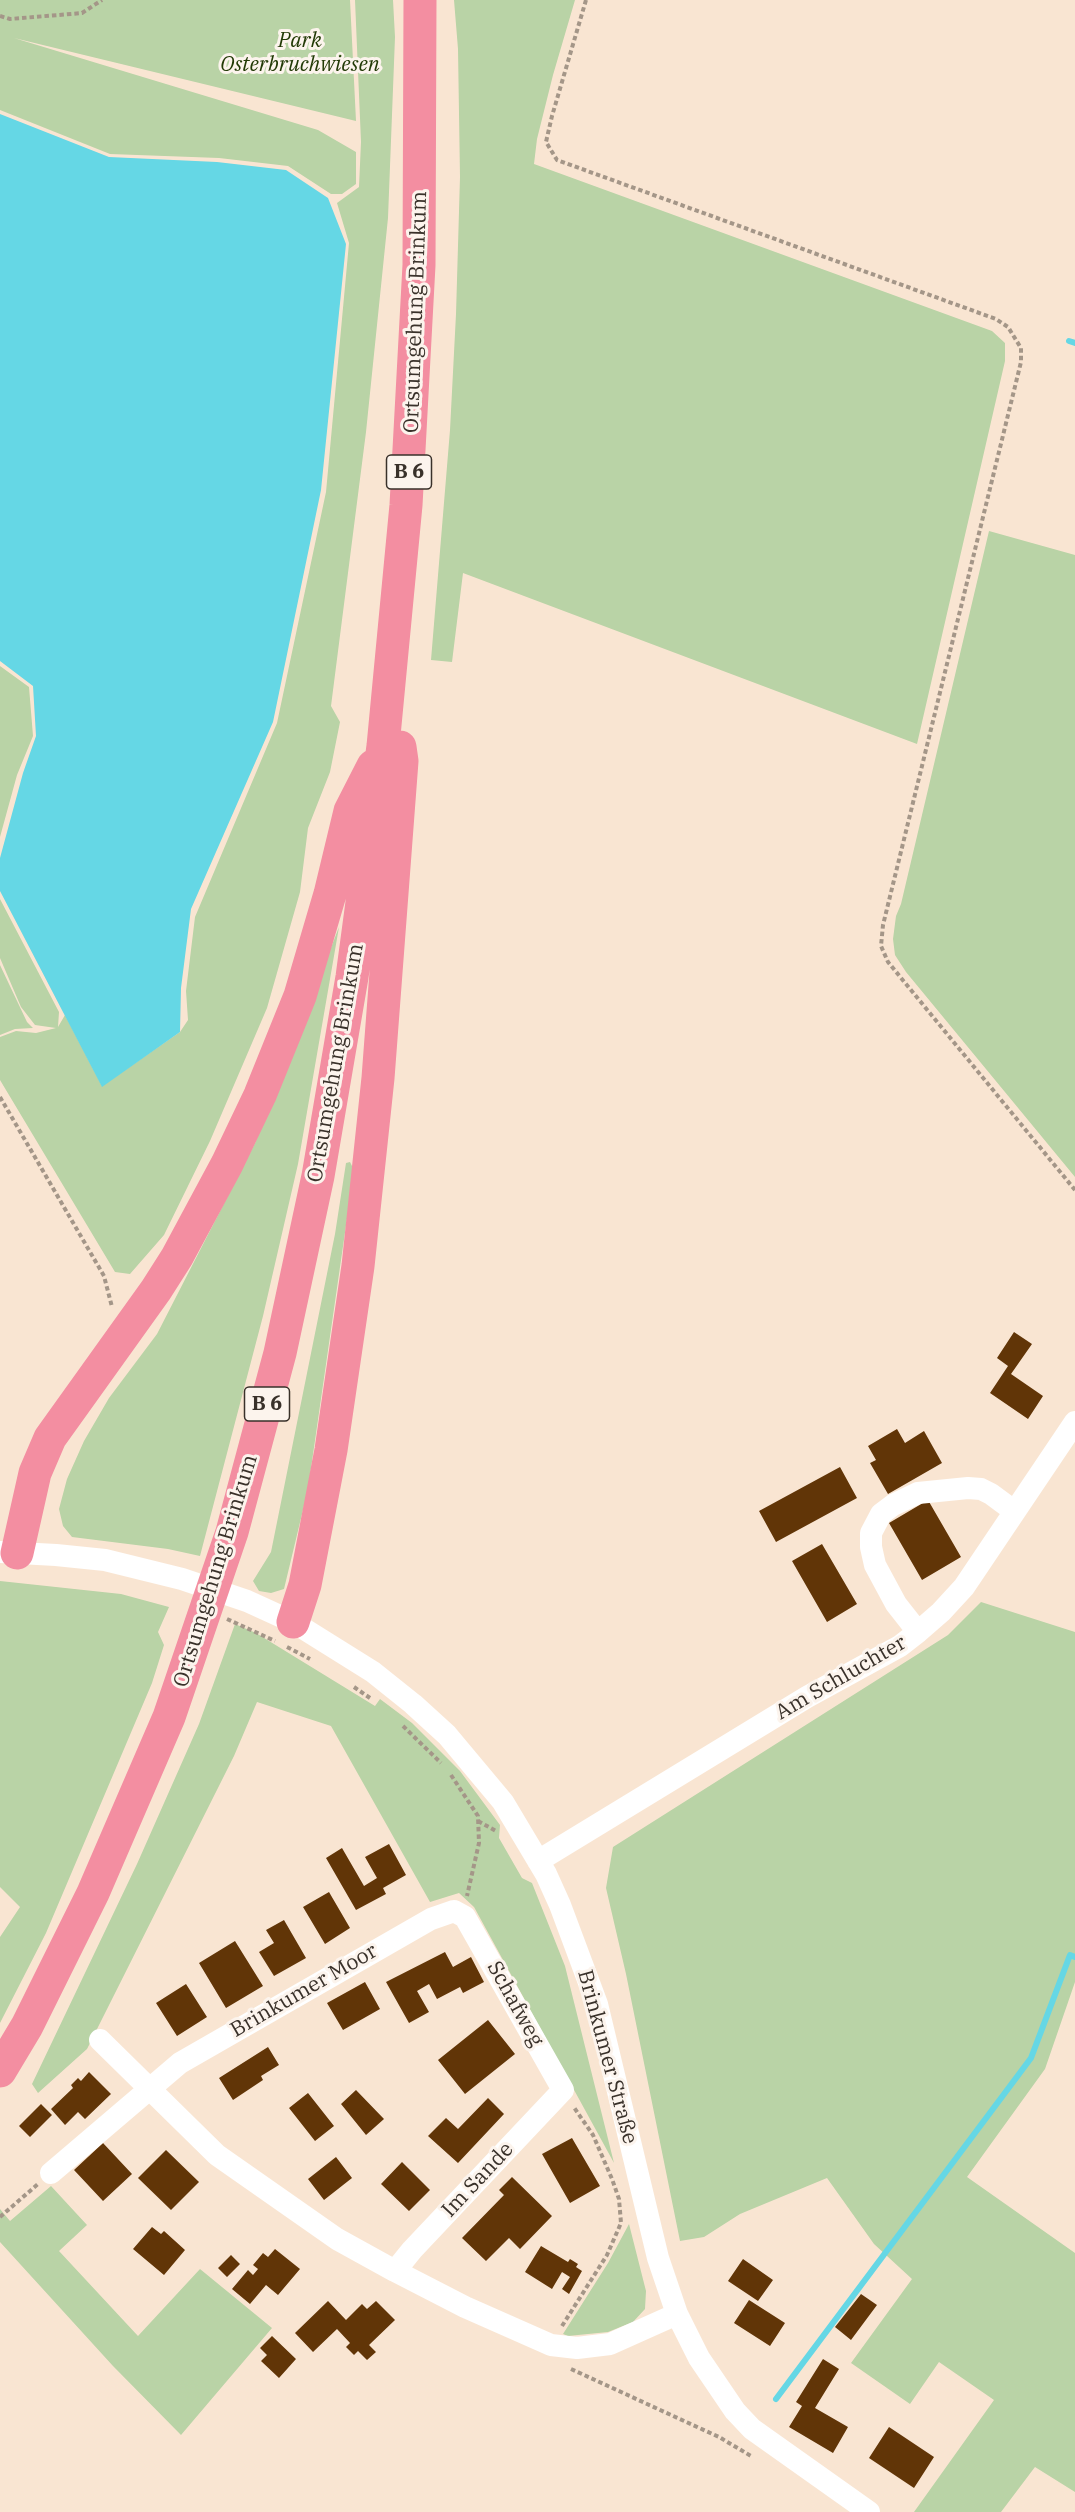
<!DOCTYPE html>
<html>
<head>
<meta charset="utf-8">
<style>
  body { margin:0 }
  canvas { display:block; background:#f9e5d2 }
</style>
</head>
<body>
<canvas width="1075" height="2512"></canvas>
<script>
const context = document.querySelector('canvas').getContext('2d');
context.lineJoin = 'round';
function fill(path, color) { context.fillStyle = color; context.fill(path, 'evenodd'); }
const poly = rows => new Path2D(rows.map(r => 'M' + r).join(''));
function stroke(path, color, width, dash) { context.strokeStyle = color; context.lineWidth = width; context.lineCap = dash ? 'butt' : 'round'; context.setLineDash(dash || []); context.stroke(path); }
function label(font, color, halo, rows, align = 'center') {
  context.font = font + ' "IBM Plex Serif",serif'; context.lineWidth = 6; context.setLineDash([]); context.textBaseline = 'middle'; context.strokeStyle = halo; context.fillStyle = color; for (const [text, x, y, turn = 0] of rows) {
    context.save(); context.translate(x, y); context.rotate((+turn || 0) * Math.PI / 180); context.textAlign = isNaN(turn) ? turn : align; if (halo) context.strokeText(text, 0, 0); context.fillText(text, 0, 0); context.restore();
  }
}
const green = poly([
  [0,0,350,0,356,121,14,38,318,130,356,152,356,184,342,194,331,194,288,166,219,158,110,154,0,110],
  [355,0,393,0,395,37,388,218,366,432,331,706,340,722,330,772,308,828,300,892,267,1008,210,1141,164,1235,130,1274,115,1272,0,1080,0,1037,16,1031,36,1033,56,1028,35,1025,21,1007,0,958,0,899,59,1012,58,1027,65,1015,102,1086,180,1032,188,1020,186,991,195,917,277,723,326,492,349,243,337,203,359,187,361,142],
  [454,0,575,0,553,75,537,139,534,164,992,331,1005,343,1005,361,917,744,463,573,452,662,431,660,450,430,456,314,460,177,458,49],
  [989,531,1075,555,1075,1177,906,972,895,955,893,939,896,916,901,904],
  [0,666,29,687,33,736,17,775,0,837],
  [339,927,298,1164,263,1316,200,1556,168,1549,72,1537,63,1526,59,1509,67,1479,84,1441,109,1398,157,1334,255,1143],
  [0,965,27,1022,33,1028,15,1029,0,1035],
  [350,1162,354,1170,308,1489,284,1589,271,1593,259,1591,253,1581,271,1552,335,1234,346,1163],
  [0,1581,121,1594,169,1607,158,1632,164,1645,152,1683,46,1933,0,2023,0,1937,20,1907,0,1887],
  [981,1602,1075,1632,1075,1982,1045,2069,967,2177,1075,2253,1075,2492,1035,2467,1001,2512,914,2512,994,2400,939,2362,910,2404,851,2363,912,2279,874,2244,827,2178,740,2214,704,2237,680,2241,626,1974,606,1888,613,1847,948,1635],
  [235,1624,256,1633,375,1706,380,1699,412,1723,460,1771,500,1825,499,1838,522,1878,532,1883,565,1966,614,2163,474,1907,459,1893,430,1902,331,1726,257,1702,234,1756,87,2049,38,2093,32,2084,137,1864,199,1724],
  [51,2186,87,2225,59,2251,138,2336,200,2269,272,2328,181,2435,113,2366,0,2242,0,2209,10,2221],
  [629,2224,646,2291,645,2309,633,2322,608,2332,568,2336,563,2334,608,2263]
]);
const water = poly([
  [0,114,109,157,217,162,286,170,328,198,346,244,321,490,273,722,191,909,181,988,180,1032,102,1087,0,891,0,858,23,773,36,736,33,686,0,661]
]);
const stream = poly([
  [1069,341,1075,343],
  [776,2399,1031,2058,1070,1955,1075,1957]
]);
const building = poly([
  [1014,1332,1032,1344,1011,1374,1043,1396,1028,1419,990,1393,1008,1366,997,1358],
  [897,1429,905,1443,924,1431,942,1463,888,1494,870,1463,876,1460,868,1446],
  [840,1467,857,1498,776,1542,759,1511],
  [928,1500,961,1557,922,1580,889,1523],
  [822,1544,857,1604,827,1622,792,1561],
  [389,1844,406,1875,383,1888,386,1894,356,1910,326,1858,342,1848,364,1886,377,1878,365,1857],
  [329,1892,350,1928,325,1944,303,1907],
  [284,1920,306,1958,274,1976,259,1952,274,1943,266,1930],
  [235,1941,263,1986,226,2008,199,1963],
  [445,1952,453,1967,471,1957,484,1982,463,1993,460,1987,437,1999,429,1984,417,1991,429,2012,409,2023,386,1982],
  [365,1982,380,2009,343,2030,327,2003],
  [186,1984,207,2017,177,2036,156,2003],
  [488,2020,515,2054,465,2094,438,2060],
  [268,2047,279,2065,261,2076,263,2080,233,2100,219,2078],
  [89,2072,111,2094,85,2119,78,2112,65,2125,51,2109,73,2088,71,2085,78,2078,81,2081],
  [356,2090,384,2119,366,2135,341,2104],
  [308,2093,334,2126,315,2141,289,2108],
  [488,2098,504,2114,458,2163,428,2136,446,2118,458,2129],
  [41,2104,52,2115,30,2137,19,2126],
  [572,2138,600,2186,570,2203,542,2154],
  [103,2143,132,2174,103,2201,74,2170],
  [166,2150,199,2182,171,2210,138,2178],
  [336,2157,352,2178,324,2200,308,2179],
  [402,2162,430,2190,409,2211,381,2184],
  [512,2177,552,2216,520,2249,509,2238,486,2261,462,2238,504,2195,499,2190],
  [152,2227,161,2234,164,2231,185,2250,164,2275,133,2249],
  [541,2246,568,2262,570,2259,578,2264,576,2267,582,2271,569,2294,562,2289,570,2277,562,2272,552,2289,525,2272],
  [275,2249,300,2269,278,2295,266,2285,250,2304,232,2289,248,2270,253,2275,258,2269,253,2265,263,2253,268,2257],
  [231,2255,240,2264,227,2277,218,2268],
  [743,2259,773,2280,758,2301,728,2281],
  [861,2294,877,2305,851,2340,835,2327],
  [749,2300,785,2323,770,2346,734,2323],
  [328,2301,346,2320,362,2304,367,2309,376,2301,395,2320,369,2345,376,2352,367,2360,358,2351,354,2355,346,2347,350,2343,337,2329,313,2352,295,2333],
  [272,2336,296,2359,279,2378,261,2361,267,2355,260,2348],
  [823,2359,839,2369,815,2408,848,2427,833,2453,789,2427,802,2406,796,2402],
  [889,2427,934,2457,914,2488,869,2458]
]);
const path = poly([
  [586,0,552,116,546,142,557,160,996,319,1008,327,1021,348,1021,362,883,925,881,946,888,962,1075,1190],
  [0,16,10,19,82,13,102,0],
  [0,1097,104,1276,112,1307],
  [227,1619,275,1641],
  [287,1647,310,1659],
  [354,1687,370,1698],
  [403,1726,441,1763],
  [451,1775,478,1816,479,1843,467,1896],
  [478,1821,496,1831],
  [0,2217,38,2184],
  [562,2326,607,2255,621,2223,619,2199,612,2179,593,2135,573,2106],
  [571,2369,719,2437,751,2456]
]);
const minor = poly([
  [0,1552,56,1555,105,1560,182,1579,247,1601,293,1622,373,1672,413,1704,447,1735,503,1802,546,1874,560,1905,597,2004,658,2258,677,2314,699,2358,735,2411,752,2429,869,2512],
  [918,1632,896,1604,875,1565,871,1547,871,1533,881,1514,893,1505,918,1493,968,1488,981,1489,991,1494,1014,1511],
  [538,1861,807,1697,900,1646,918,1632,941,1612,964,1587,1075,1422],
  [100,2040,217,2155,337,2239,395,2271,465,2307,551,2345,577,2348,610,2344,677,2314],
  [51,2173,180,2063,431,1919,454,1911,465,1917,563,2090,412,2250,395,2271]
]);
const highway = poly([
  [17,1553,35,1473,50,1438,156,1290,177,1257,227,1164,260,1095,300,996,330,894,350,811,373,766],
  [293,1622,305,1585,331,1450,358,1266,378,1078,402,761,400,747],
  [0,2071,27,2026,93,1893,169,1717,232,1532,280,1353,318,1176,352,977,383,746,406,505,419,265,420,0]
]);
const shields = [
  [409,472,45],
  [267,1404,45]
];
const shieldNames = [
  ["B 6",409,472],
  ["B 6",267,1404]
];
const parkNames = [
  ["Park",300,41],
  ["Osterbruchwiesen",300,65]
];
const streetNames = [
  ["Ortsumgehung Brinkum",416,312,-88],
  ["Ortsumgehung Brinkum",336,1063,-80],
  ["Ortsumgehung Brinkum",216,1571,-73],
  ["Am Schluchter",841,1678,-30],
  ["Brinkumer Moor",304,1991,-30],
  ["Schafweg",515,2004,61],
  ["Brinkumer Straße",607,2057,75],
  ["Im Sande",478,2180,-47]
];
fill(green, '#b9d3a6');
fill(water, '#65d7e5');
stroke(stream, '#65d7e5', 6);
fill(building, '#613507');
stroke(path, '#a49688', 4, [4.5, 3]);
stroke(minor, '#fff', 22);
stroke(highway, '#f38ea1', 33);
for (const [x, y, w] of shields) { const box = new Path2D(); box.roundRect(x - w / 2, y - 17, w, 34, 4.5); context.fillStyle = '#fcf4ed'; context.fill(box); stroke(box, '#39312a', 1.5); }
label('bold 20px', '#39312a', null, shieldNames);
label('italic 21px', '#223a06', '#fcf4ed', parkNames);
label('21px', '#39312a', '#fcf4ed', streetNames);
</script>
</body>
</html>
